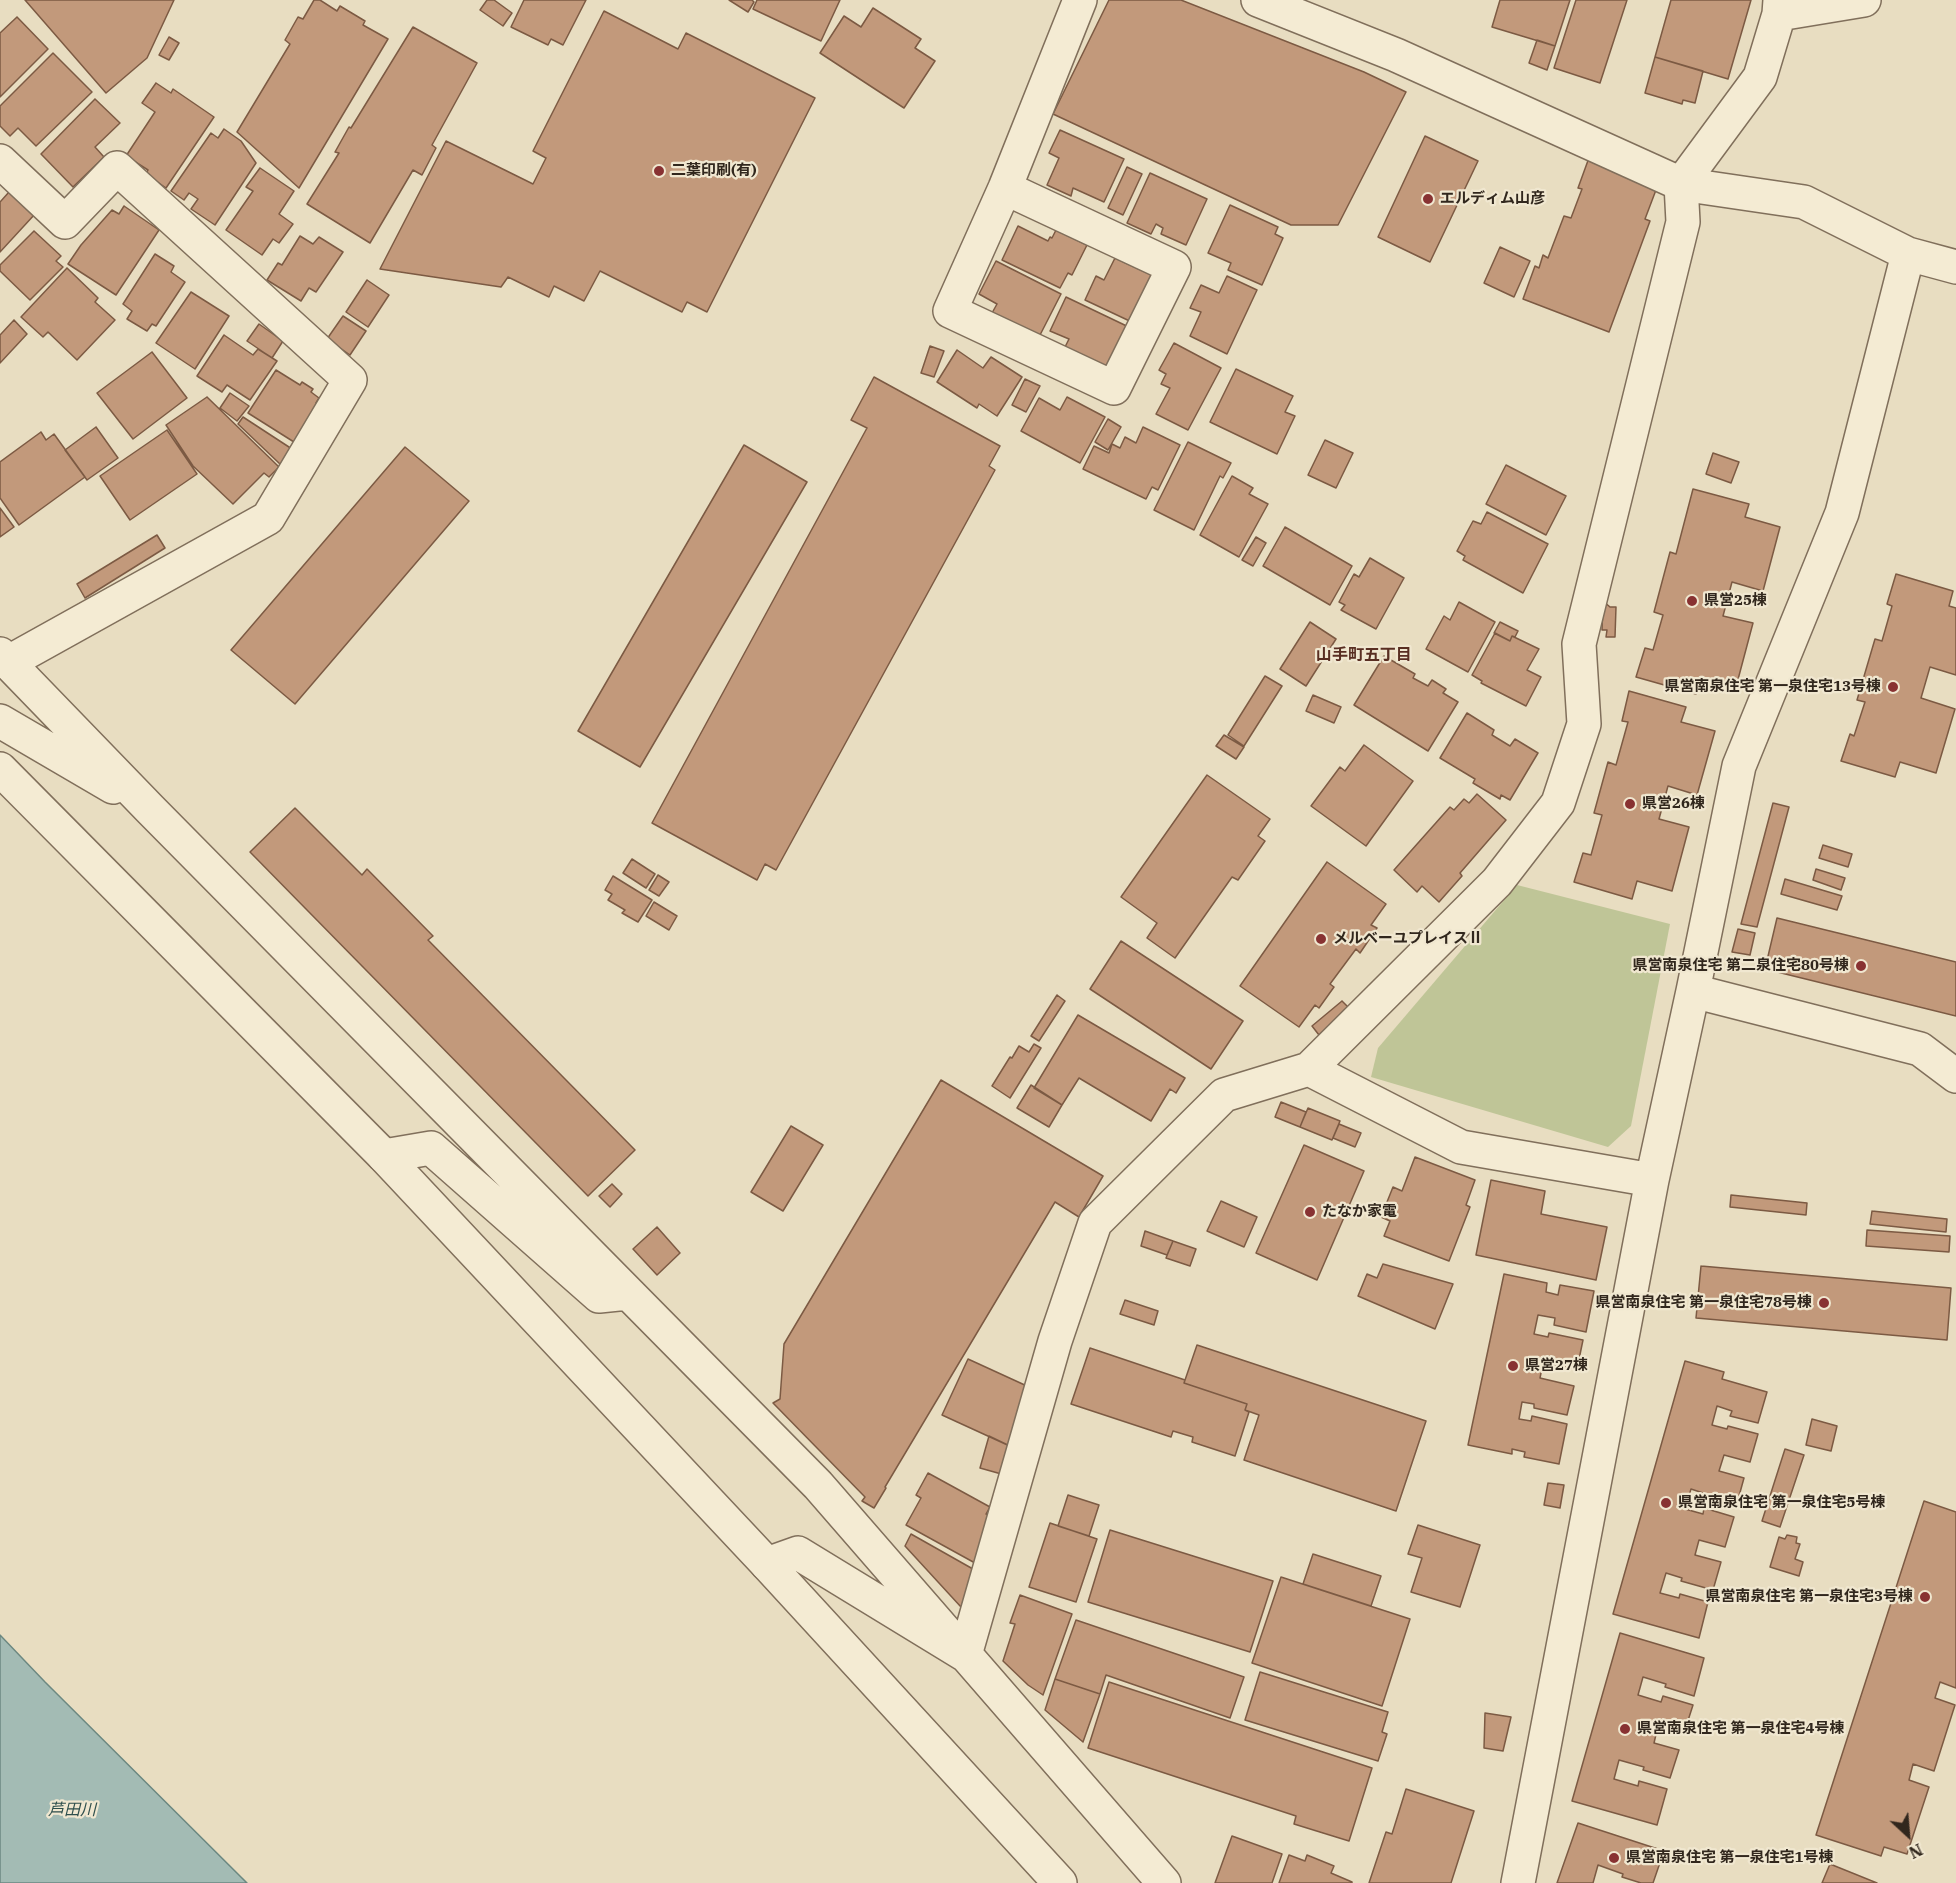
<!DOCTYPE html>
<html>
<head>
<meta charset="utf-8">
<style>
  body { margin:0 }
  #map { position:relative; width:1956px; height:1883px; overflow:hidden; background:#e8ddc1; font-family:"IBM Plex Serif",serif }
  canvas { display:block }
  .north { position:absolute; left:1878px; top:1805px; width:60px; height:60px; -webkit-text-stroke:4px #f0e7d0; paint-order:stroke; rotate:154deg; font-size:16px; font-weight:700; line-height:24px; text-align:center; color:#31271d }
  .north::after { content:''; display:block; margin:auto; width:21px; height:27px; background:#31271d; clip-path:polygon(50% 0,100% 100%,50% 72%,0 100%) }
</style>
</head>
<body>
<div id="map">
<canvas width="1956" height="1883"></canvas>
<div class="north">N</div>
</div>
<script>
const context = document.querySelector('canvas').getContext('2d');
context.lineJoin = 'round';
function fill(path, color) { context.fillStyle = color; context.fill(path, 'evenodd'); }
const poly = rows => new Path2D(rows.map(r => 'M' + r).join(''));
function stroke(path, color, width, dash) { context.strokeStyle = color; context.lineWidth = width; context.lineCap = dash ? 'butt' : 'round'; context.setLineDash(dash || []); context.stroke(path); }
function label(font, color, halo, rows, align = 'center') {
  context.font = font + ' "IBM Plex Serif","Noto Sans JP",serif'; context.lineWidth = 4.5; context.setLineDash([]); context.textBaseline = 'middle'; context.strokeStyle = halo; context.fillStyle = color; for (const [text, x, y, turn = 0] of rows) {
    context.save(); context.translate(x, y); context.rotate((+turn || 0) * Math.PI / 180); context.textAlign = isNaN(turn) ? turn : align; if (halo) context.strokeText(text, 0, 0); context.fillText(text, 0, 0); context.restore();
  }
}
const green = poly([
  [1517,885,1670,924,1631,1126,1608,1147,1371,1077,1378,1048]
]);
const water = poly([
  [0,1635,45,1682,247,1883,0,1883,0,1635]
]);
const building = poly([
  [25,0,174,0,147,58,106,93,25,0],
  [314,0,320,0,337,11,340,6,365,21,363,25,388,39,299,188,237,132,290,44,285,40,298,17,303,19,314,0],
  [487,0,494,0,512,13,503,26,480,10,487,0],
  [524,0,586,0,563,45,551,39,548,45,511,27,524,0],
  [729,0,752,0,754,2,748,12,729,0],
  [757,0,840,0,821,41,753,9,757,0],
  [1109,0,1181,0,1364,72,1406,92,1338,225,1291,225,1053,114,1109,0],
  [1500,0,1570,0,1555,46,1492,27,1500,0],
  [1576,0,1627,0,1600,83,1554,68,1576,0],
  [1671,0,1751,0,1728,79,1655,57,1671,0],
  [873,8,921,39,915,48,935,61,904,108,820,53,844,16,861,27,873,8],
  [604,11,678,49,686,33,815,98,707,312,687,302,682,312,600,271,584,301,554,286,549,297,508,277,501,287,380,269,446,141,533,184,546,158,533,151,604,11],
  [17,17,48,49,0,97,0,33,17,17],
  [413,27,477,63,432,145,436,148,422,175,413,170,370,243,307,204,339,153,335,152,349,127,351,128,413,27],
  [169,37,179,43,169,60,159,55,169,37],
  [1537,40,1555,46,1547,70,1529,63,1537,40],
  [53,53,92,92,36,146,18,128,10,136,0,126,0,106,53,53],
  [1655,57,1703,71,1695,103,1683,100,1682,104,1645,93,1655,57],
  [156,83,171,93,173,89,214,117,166,188,146,174,148,170,126,156,155,112,142,103,156,83],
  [95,99,120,123,95,147,104,157,73,187,41,154,95,99],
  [224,129,241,141,256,163,215,225,191,209,198,199,189,193,184,200,171,191,211,133,218,138,224,129],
  [1060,130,1124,159,1104,202,1073,188,1071,196,1047,185,1059,158,1049,153,1060,130],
  [1425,136,1478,161,1430,262,1378,237,1425,136],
  [1590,155,1659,182,1645,219,1650,221,1609,332,1523,299,1535,266,1539,268,1543,255,1548,258,1564,216,1571,218,1582,189,1578,188,1590,155],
  [1127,167,1142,174,1123,215,1108,208,1127,167],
  [260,168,294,191,279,214,293,224,279,243,273,239,262,255,226,230,253,191,246,187,260,168],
  [1150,173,1207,199,1186,245,1161,234,1163,228,1156,224,1151,234,1127,223,1150,173],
  [9,192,35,214,0,252,0,202,9,192],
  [1230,205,1278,227,1275,234,1283,238,1262,285,1228,270,1231,263,1208,253,1230,205],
  [124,206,159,230,116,295,68,264,81,245,112,210,119,214,124,206],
  [1018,226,1048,241,1050,237,1052,238,1056,230,1087,245,1072,275,1068,273,1060,288,1002,260,1018,226],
  [34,231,61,256,56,261,63,267,30,300,0,271,0,265,34,231],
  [300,236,313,244,319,237,343,252,316,292,309,288,301,301,267,280,278,263,282,265,300,236],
  [1500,247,1530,261,1514,297,1484,283,1500,247],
  [155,254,174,266,171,272,185,282,156,326,152,324,147,331,127,319,132,311,123,304,155,254],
  [1115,258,1154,276,1136,324,1085,300,1096,276,1104,280,1115,258],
  [996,261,1061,294,1039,337,992,313,997,304,979,294,996,261],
  [67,268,98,298,95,302,115,320,77,360,48,332,43,337,21,317,67,268],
  [1227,276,1257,290,1227,354,1190,336,1201,312,1190,308,1201,285,1219,293,1227,276],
  [367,280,389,295,368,327,346,312,367,280],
  [191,292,229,316,195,369,156,343,191,292],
  [1066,297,1135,330,1106,369,1064,349,1069,339,1050,331,1066,297],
  [343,316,366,331,350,355,327,339,343,316],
  [14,320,27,334,0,363,0,335,14,320],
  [259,324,283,341,272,358,247,341,259,324],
  [224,335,253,355,258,349,277,361,250,400,227,385,222,392,197,376,224,335],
  [1174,343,1221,368,1188,430,1156,414,1170,388,1161,384,1166,374,1159,370,1174,343],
  [930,346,944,351,934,377,921,373,930,346],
  [957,350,983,368,991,357,1022,377,997,416,979,404,977,408,937,382,957,350],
  [152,352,187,398,133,439,97,393,152,352],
  [1236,369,1293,396,1285,412,1295,416,1277,454,1210,422,1236,369],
  [276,370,300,385,302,382,313,389,311,392,319,398,316,403,321,407,294,442,248,413,276,370],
  [874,377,1000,446,989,466,995,470,776,870,765,864,757,880,652,823,867,428,851,420,874,377],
  [1025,379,1040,386,1026,412,1012,405,1025,379],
  [230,393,249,406,237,421,220,408,230,393],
  [207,397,279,467,269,477,264,473,233,504,193,466,166,425,207,397],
  [1067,397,1105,417,1080,463,1021,431,1039,398,1060,410,1067,397],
  [243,417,292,449,281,465,238,424,243,417],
  [1108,419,1121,427,1108,450,1095,442,1108,419],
  [96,427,118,458,87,480,65,450,96,427],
  [1143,427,1180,445,1158,490,1152,487,1146,499,1083,469,1094,446,1109,453,1112,444,1120,448,1125,437,1136,443,1143,427],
  [167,430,197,474,130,520,100,476,167,430],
  [41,432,46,440,54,434,85,477,19,525,0,498,0,462,41,432],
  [1325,440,1353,453,1336,488,1308,475,1325,440],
  [1188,442,1231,463,1223,478,1220,476,1194,530,1154,510,1188,442],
  [744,445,807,482,640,767,578,731,744,445],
  [405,447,469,501,295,704,231,650,405,447],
  [1713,453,1739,462,1731,483,1706,474,1713,453],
  [1506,465,1566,496,1546,535,1486,504,1506,465],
  [1232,476,1253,488,1249,494,1268,504,1239,557,1200,535,1232,476],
  [1693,489,1749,504,1745,517,1780,527,1763,591,1732,582,1723,616,1753,623,1736,687,1701,677,1696,694,1636,677,1645,648,1653,650,1663,615,1654,612,1670,552,1676,554,1693,489],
  [0,508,14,527,0,537,0,508],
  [1487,512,1548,544,1523,593,1463,560,1465,556,1457,551,1473,521,1481,524,1487,512],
  [1285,527,1352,566,1330,605,1263,566,1285,527],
  [157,535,165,548,85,598,77,584,157,535],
  [1256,537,1266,543,1253,566,1242,560,1256,537],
  [1370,558,1404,578,1376,629,1341,610,1345,605,1339,602,1354,574,1359,577,1370,558],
  [1896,574,1953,591,1949,606,1956,608,1956,675,1930,667,1921,698,1955,709,1936,773,1900,762,1895,777,1841,761,1850,734,1854,736,1865,702,1857,700,1875,639,1882,641,1892,606,1887,604,1896,574],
  [1603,601,1610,607,1616,607,1615,637,1606,637,1607,630,1602,630,1603,601],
  [1459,602,1495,622,1468,672,1426,649,1444,616,1450,620,1459,602],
  [1310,622,1336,639,1306,686,1280,669,1310,622],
  [1500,622,1518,631,1515,637,1512,636,1510,641,1494,633,1500,622],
  [1495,633,1510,641,1512,636,1539,649,1527,670,1541,677,1526,706,1481,683,1482,681,1472,675,1495,633],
  [1384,656,1415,674,1413,678,1428,686,1432,680,1446,689,1443,693,1458,702,1428,751,1354,705,1384,656],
  [1265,676,1282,686,1244,746,1228,735,1265,676],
  [1629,691,1686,707,1681,722,1715,731,1697,795,1668,786,1659,819,1689,827,1672,891,1637,881,1632,899,1574,882,1583,853,1591,855,1602,815,1594,813,1608,762,1616,765,1628,722,1622,721,1629,691],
  [1313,695,1341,707,1334,723,1306,711,1313,695],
  [1467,713,1494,730,1492,735,1510,746,1515,739,1538,753,1510,800,1501,795,1500,799,1473,783,1475,779,1440,758,1467,713],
  [1224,735,1244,747,1236,759,1216,746,1224,735],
  [1364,745,1413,781,1366,846,1311,806,1340,767,1345,771,1364,745],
  [1207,775,1270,819,1258,836,1265,841,1238,880,1232,877,1175,958,1147,938,1157,923,1121,897,1207,775],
  [1477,794,1506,820,1460,873,1462,876,1439,902,1422,886,1417,892,1394,870,1450,807,1454,810,1464,799,1469,803,1477,794],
  [1773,803,1789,807,1757,927,1741,924,1773,803],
  [295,808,362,875,367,869,433,936,428,940,635,1150,588,1196,250,852,295,808],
  [1823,845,1852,854,1848,867,1819,858,1823,845],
  [632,859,655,874,646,888,623,873,632,859],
  [1327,862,1386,904,1371,925,1377,928,1360,953,1356,949,1330,984,1334,987,1319,1008,1315,1005,1299,1027,1240,986,1327,862],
  [1816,869,1845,878,1841,890,1813,880,1816,869],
  [658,875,669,882,659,896,649,890,658,875],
  [613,876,652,900,638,922,622,913,625,910,608,900,612,894,605,890,613,876],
  [1785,879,1842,896,1837,910,1781,894,1785,879],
  [654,902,677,916,669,930,646,916,654,902],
  [1777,918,1956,962,1956,1016,1765,969,1777,918],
  [1738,929,1755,933,1750,955,1732,952,1738,929],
  [1121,941,1243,1021,1211,1069,1090,989,1121,941],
  [1057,995,1065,1001,1039,1041,1031,1036,1057,995],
  [1342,1001,1350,1009,1319,1035,1312,1026,1342,1001],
  [1078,1015,1185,1078,1176,1093,1170,1089,1151,1121,1079,1078,1062,1105,1034,1088,1078,1015],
  [1034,1044,1041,1048,1010,1098,992,1086,1010,1057,1012,1058,1019,1046,1029,1052,1034,1044],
  [941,1080,1103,1176,1079,1217,1055,1202,885,1487,886,1488,874,1508,862,1501,865,1497,773,1403,780,1399,784,1344,941,1080],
  [1031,1085,1062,1105,1049,1127,1017,1108,1031,1085],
  [1281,1102,1306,1112,1300,1127,1275,1117,1281,1102],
  [1308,1108,1340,1121,1332,1140,1300,1127,1308,1108],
  [1339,1124,1361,1133,1355,1147,1333,1138,1339,1124],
  [791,1126,823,1145,783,1211,751,1192,791,1126],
  [1304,1145,1364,1171,1317,1280,1256,1253,1304,1145],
  [1415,1157,1475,1180,1466,1205,1470,1207,1449,1261,1384,1236,1390,1221,1381,1217,1393,1187,1402,1191,1415,1157],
  [1491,1180,1545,1191,1541,1214,1607,1227,1596,1280,1476,1255,1491,1180],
  [612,1184,622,1194,610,1207,599,1196,612,1184],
  [1731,1195,1807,1203,1806,1215,1730,1207,1731,1195],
  [1221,1201,1257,1217,1244,1247,1207,1231,1221,1201],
  [1872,1211,1947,1219,1946,1232,1870,1224,1872,1211],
  [657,1227,680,1253,657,1275,633,1249,657,1227],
  [1867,1230,1950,1236,1949,1252,1866,1246,1867,1230],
  [1145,1231,1173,1241,1167,1255,1141,1246,1145,1231],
  [1173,1241,1196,1249,1190,1266,1166,1258,1173,1241],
  [1383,1264,1453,1284,1435,1329,1358,1296,1367,1274,1377,1278,1383,1264],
  [1701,1266,1951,1288,1947,1340,1696,1318,1701,1266],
  [1504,1274,1547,1283,1546,1292,1558,1295,1560,1285,1594,1291,1586,1332,1554,1325,1555,1318,1538,1315,1534,1334,1548,1337,1549,1333,1583,1340,1577,1369,1543,1363,1540,1378,1574,1386,1567,1415,1534,1408,1534,1404,1522,1402,1519,1419,1531,1421,1532,1416,1567,1424,1559,1464,1524,1457,1525,1452,1512,1449,1512,1454,1468,1445,1504,1274],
  [1125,1300,1158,1311,1154,1325,1120,1314,1125,1300],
  [1197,1345,1426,1421,1396,1511,1244,1460,1259,1415,1245,1410,1247,1404,1184,1383,1197,1345],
  [1090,1348,1185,1380,1184,1383,1247,1404,1245,1410,1249,1412,1235,1456,1192,1442,1193,1437,1173,1431,1171,1437,1071,1404,1090,1348],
  [968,1359,1040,1392,1014,1448,942,1415,968,1359],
  [1685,1361,1724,1372,1722,1379,1767,1392,1758,1423,1730,1416,1732,1411,1717,1406,1712,1425,1727,1429,1728,1426,1758,1434,1750,1462,1724,1455,1719,1471,1744,1478,1736,1507,1705,1498,1706,1494,1691,1489,1685,1509,1703,1514,1704,1508,1734,1517,1725,1547,1699,1540,1695,1555,1721,1562,1713,1590,1681,1581,1682,1578,1666,1573,1660,1593,1679,1598,1680,1594,1708,1602,1699,1638,1613,1614,1685,1361],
  [1812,1419,1837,1426,1831,1451,1806,1445,1812,1419],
  [989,1436,1014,1448,1012,1477,980,1468,989,1436],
  [1785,1449,1804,1455,1780,1527,1762,1521,1785,1449],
  [928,1473,990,1507,986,1514,998,1520,975,1563,906,1525,921,1498,916,1495,928,1473],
  [1548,1483,1564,1485,1560,1508,1544,1505,1548,1483],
  [1068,1495,1099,1505,1089,1536,1058,1526,1068,1495],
  [1924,1501,1956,1512,1956,1688,1940,1682,1935,1698,1955,1705,1934,1771,1913,1764,1909,1780,1929,1787,1907,1854,1884,1847,1881,1856,1816,1835,1924,1501],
  [1050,1523,1097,1539,1076,1602,1029,1587,1050,1523],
  [1418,1525,1480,1545,1460,1607,1411,1592,1422,1558,1408,1554,1418,1525],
  [1110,1530,1273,1581,1250,1652,1088,1602,1110,1530],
  [911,1534,980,1573,961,1607,905,1546,911,1534],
  [1787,1535,1797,1537,1796,1543,1800,1544,1795,1559,1803,1562,1799,1576,1770,1567,1779,1537,1785,1539,1787,1535],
  [1313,1554,1381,1576,1371,1606,1303,1584,1313,1554],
  [1281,1577,1410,1619,1382,1706,1252,1663,1281,1577],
  [1020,1595,1072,1614,1043,1695,1028,1685,1003,1661,1015,1624,1010,1623,1020,1595],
  [1076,1620,1244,1677,1230,1718,1106,1675,1100,1694,1055,1679,1076,1620],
  [1620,1633,1704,1658,1694,1696,1665,1687,1666,1684,1643,1677,1638,1695,1661,1702,1663,1696,1693,1705,1684,1733,1658,1726,1654,1743,1679,1750,1670,1778,1643,1770,1644,1767,1619,1760,1614,1779,1638,1786,1639,1781,1667,1789,1657,1825,1572,1801,1620,1633],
  [1260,1672,1388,1712,1382,1732,1387,1734,1378,1761,1245,1720,1260,1672],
  [1055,1679,1100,1694,1083,1742,1045,1710,1055,1679],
  [1109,1682,1372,1768,1349,1841,1294,1824,1296,1816,1088,1748,1109,1682],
  [1485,1713,1511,1717,1503,1751,1484,1748,1485,1713],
  [1406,1789,1474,1811,1451,1883,1369,1883,1386,1832,1392,1834,1406,1789],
  [1578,1823,1664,1851,1653,1883,1641,1883,1622,1877,1623,1874,1598,1865,1593,1883,1557,1883,1578,1823],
  [1232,1836,1282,1854,1272,1883,1215,1883,1232,1836],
  [1289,1855,1305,1861,1307,1855,1334,1866,1331,1873,1352,1882,1352,1883,1279,1883,1289,1855],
  [1830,1864,1877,1883,1822,1883,1830,1864]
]);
const minor = poly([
  [1258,0,1396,55,1681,184,1804,202,1908,254,1842,513,1739,766,1693,991],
  [1779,14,1864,0],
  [0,161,65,222,117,168,350,380,268,518,9,662],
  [1005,188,1174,267,1114,388,950,311,1005,188,1080,0],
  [1908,254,1956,267],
  [0,654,150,809,818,1485,1164,1883],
  [0,721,113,787],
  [1309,1069,1461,1147,1652,1180],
  [384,1156,431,1148,599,1296,628,1293],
  [767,1564,798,1553,965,1655,1055,1341,1095,1223,1224,1095,1309,1069,1497,882,1558,803,1584,724,1579,644,1683,222,1681,184,1760,77,1779,14,1780,0],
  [1518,1883,1652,1180,1693,991,1920,1049,1956,1076]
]);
const tertiary = poly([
  [0,769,384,1156,767,1564,1060,1883]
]);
const markers = [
  [659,171,6,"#883232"],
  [1428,199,6,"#883232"],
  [1692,601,6,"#883232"],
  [1893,687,6,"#883232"],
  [1630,804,6,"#883232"],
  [1321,939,6,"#883232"],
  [1861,966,6,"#883232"],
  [1310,1212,6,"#883232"],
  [1824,1303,6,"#883232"],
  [1513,1366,6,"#883232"],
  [1666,1503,6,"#883232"],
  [1925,1597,6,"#883232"],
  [1625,1729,6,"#883232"],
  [1614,1858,6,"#883232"]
];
const poiNames = [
  ["二葉印刷(有)",671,171],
  ["エルディム山彦",1440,199],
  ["県営25棟",1704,601],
  ["県営南泉住宅 第一泉住宅13号棟",1881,687,"right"],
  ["県営26棟",1642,804],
  ["メルベーユプレイスⅡ",1333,939],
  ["県営南泉住宅 第二泉住宅80号棟",1849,966,"right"],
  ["たなか家電",1322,1212],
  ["県営南泉住宅 第一泉住宅78号棟",1812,1303,"right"],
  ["県営27棟",1525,1366],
  ["県営南泉住宅 第一泉住宅5号棟",1678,1503],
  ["県営南泉住宅 第一泉住宅3号棟",1913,1597,"right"],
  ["県営南泉住宅 第一泉住宅4号棟",1637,1729],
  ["県営南泉住宅 第一泉住宅1号棟",1626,1858]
];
const neighbourhoodNames = [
  ["山手町五丁目",1364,655]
];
const waterNames = [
  ["芦田川",72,1810]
];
fill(green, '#bfc597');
fill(water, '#a3bbb4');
stroke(water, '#6c8881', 1.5);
fill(building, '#c2997b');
stroke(building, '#7c5a43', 1.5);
stroke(minor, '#806f5b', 36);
stroke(tertiary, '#806f5b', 36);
stroke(minor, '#f4ebd3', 33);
stroke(tertiary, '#f4ebd3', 33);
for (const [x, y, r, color] of markers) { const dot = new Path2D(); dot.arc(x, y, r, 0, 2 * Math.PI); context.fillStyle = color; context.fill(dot); stroke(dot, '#f0e7d0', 2); }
label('bold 15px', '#31271d', '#f0e7d0', poiNames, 'left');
label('bold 16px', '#592e22', '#f0e7d0', neighbourhoodNames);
label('italic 16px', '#2e4f4d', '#f0e7d0', waterNames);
</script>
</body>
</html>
